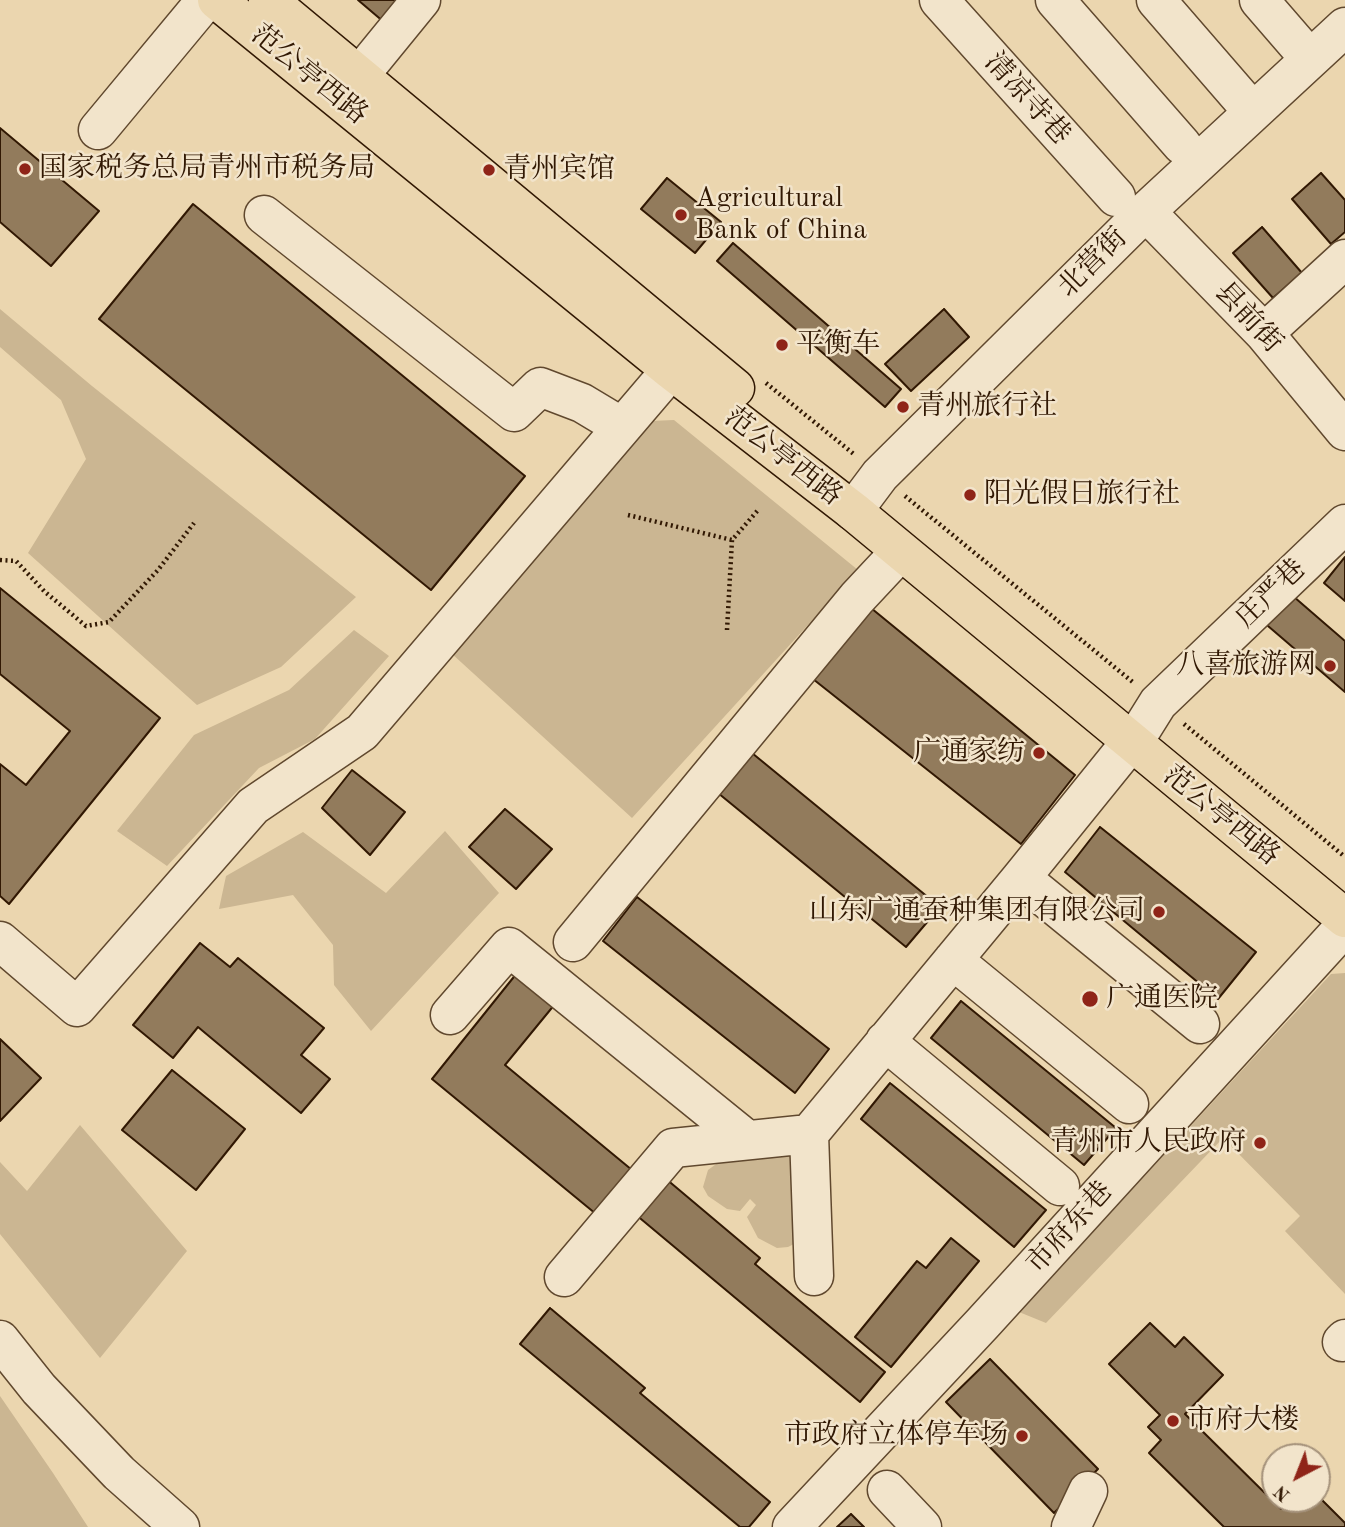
<!DOCTYPE html>
<html>
<head>
<meta charset="utf-8">
<style>
  body { margin:0 }
  #map { position:relative; width:1345px; height:1527px; overflow:hidden; background:#ebd6af; font-family:"Old Standard TT",serif }
  canvas { display:block }
  .north { position:absolute; left:1261px; top:1443px; width:70px; height:70px; box-sizing:border-box; background:#f2e4cb; border:2px solid #a5927b; border-radius:50%; rotate:222deg; font-size:19px; font-weight:700; line-height:28px; text-align:center; color:#311803 }
  .north::after { content:''; display:block; margin:auto; width:24px; height:32px; background:#8f2418; clip-path:polygon(50% 0,100% 100%,50% 72%,0 100%) }
</style>
</head>
<body>
<div id="map">
<canvas width="1345" height="1527"></canvas>
<div class="north">N</div>
</div>
<script>
const context = document.querySelector('canvas').getContext('2d');
context.lineJoin = 'round';
function fill(path, color) { context.fillStyle = color; context.fill(path, 'evenodd'); }
const poly = rows => new Path2D(rows.map(r => 'M' + r).join(''));
function stroke(path, color, width, dash) { context.strokeStyle = color; context.lineWidth = width; context.lineCap = dash ? 'butt' : 'round'; context.setLineDash(dash || []); context.stroke(path); }
function label(font, color, halo, rows, align = 'center') {
  context.font = font + ' "Old Standard TT","Noto Serif SC",serif'; context.lineWidth = 5; context.setLineDash([]); context.textBaseline = 'middle'; context.strokeStyle = halo; context.fillStyle = color; for (const [text, x, y, turn = 0] of rows) {
    context.save(); context.translate(x, y); context.rotate((+turn || 0) * Math.PI / 180); context.textAlign = isNaN(turn) ? turn : align; if (halo) context.strokeText(text, 0, 0); context.fillText(text, 0, 0); context.restore();
  }
}
const green = poly([
  [0,309,92,386,356,597,281,667,197,705,28,553,86,459,61,400,0,347],
  [674,420,858,570,632,818,451,653,651,421],
  [354,630,389,656,315,739,259,768,167,866,117,831,194,735,289,690],
  [445,831,499,893,371,1031,334,985,333,945,293,895,219,909,226,876,303,832,386,893],
  [1345,973,1345,1294,1285,1231,1300,1216,1223,1138,1046,1323,1019,1312,1331,974],
  [80,1125,187,1251,100,1358,0,1234,0,1162,27,1191],
  [795,1150,794,1244,788,1247,777,1248,758,1238,747,1217,756,1205,750,1199,740,1211,727,1209,708,1196,703,1187,708,1170,719,1162],
  [0,1396,53,1473,88,1527,0,1527]
]);
const building = poly([
  [358,0,404,0,385,23,358,0],
  [0,128,99,211,51,266,0,222,0,128],
  [1321,173,1345,200,1345,232,1331,244,1292,199,1321,173],
  [667,178,721,222,695,253,641,209,667,178],
  [193,204,525,476,431,590,99,319,193,204],
  [1262,227,1302,273,1273,298,1233,253,1262,227],
  [733,243,901,389,885,407,717,261,733,243],
  [944,309,969,337,911,391,885,364,944,309],
  [1345,557,1345,601,1324,583,1345,557],
  [0,588,160,718,9,904,0,896,0,764,26,785,70,731,0,674,0,588],
  [1286,590,1345,641,1345,692,1261,620,1286,590],
  [871,608,1075,775,1021,844,813,679,871,608],
  [752,753,940,907,906,947,718,793,752,753],
  [352,770,405,812,370,855,322,808,352,770],
  [505,809,552,849,516,889,469,847,505,809],
  [1100,827,1256,952,1218,999,1065,872,1100,827],
  [637,897,829,1049,795,1093,603,941,637,897],
  [200,943,230,967,238,958,324,1028,301,1055,330,1079,301,1113,198,1027,173,1058,133,1025,200,943],
  [517,973,555,1004,505,1065,632,1170,596,1214,432,1079,517,973],
  [961,1001,1116,1128,1084,1165,931,1038,961,1001],
  [0,1039,41,1078,0,1121,0,1039],
  [172,1070,245,1129,196,1190,122,1130,172,1070],
  [890,1083,1046,1210,1014,1247,861,1119,890,1083],
  [665,1178,760,1258,755,1264,885,1372,860,1402,635,1214,665,1178],
  [951,1238,979,1261,891,1367,855,1337,917,1261,926,1268,951,1238],
  [550,1308,645,1388,640,1393,770,1502,749,1527,740,1527,520,1344,550,1308],
  [1150,1323,1175,1347,1184,1337,1223,1375,1185,1414,1281,1509,1291,1499,1317,1499,1317,1495,1345,1523,1345,1527,1224,1527,1149,1453,1161,1440,1148,1427,1160,1415,1109,1364,1150,1323],
  [990,1359,1098,1469,1054,1513,946,1402,990,1359],
  [851,1514,864,1527,837,1527,851,1514]
]);
const path = poly([
  [766,383,855,455],
  [905,496,1134,683],
  [628,515,732,540],
  [0,560,16,561,45,592,86,626,109,622,158,570,194,523],
  [727,630,732,540,759,509],
  [1184,724,1345,857]
]);
const minor = poly([
  [939,0,1116,197],
  [1055,0,1182,145],
  [1156,0,1253,112],
  [1259,0,1310,59],
  [359,76,421,0],
  [98,130,206,0],
  [264,215,514,412,540,387,582,403,622,427],
  [1142,215,1154,220,1264,333,1345,431],
  [1264,333,1345,259],
  [853,511,880,475,1142,215,1345,27],
  [1021,878,1200,1024],
  [0,941,77,1007,253,806,362,732,671,370],
  [573,942,857,598,900,552],
  [953,960,1129,1104],
  [450,1015,509,947,747,1140],
  [885,1041,1060,1186],
  [809,1134,1021,878,1143,727,1158,703,1345,524],
  [564,1277,673,1148,809,1134,814,1276],
  [0,1340,39,1389,119,1473,180,1527],
  [1342,1342,1345,1339],
  [887,1490,922,1527],
  [792,1527,983,1323,1345,926],
  [1071,1527,1088,1491]
]);
const major = poly([
  [217,0,671,370,853,511,1345,918],
  [268,0,735,388]
]);
const markers = [
  [25,169,7,"#8f2418"],
  [489,170,7,"#8f2418"],
  [681,215,7,"#8f2418"],
  [782,345,7,"#8f2418"],
  [903,407,7,"#8f2418"],
  [970,495,7,"#8f2418"],
  [1330,666,7,"#8f2418"],
  [1039,753,7,"#8f2418"],
  [1159,912,7,"#8f2418"],
  [1090,999,9,"#8f2418"],
  [1260,1143,7,"#8f2418"],
  [1173,1421,7,"#8f2418"],
  [1022,1436,7,"#8f2418"]
];
const streetNames = [
  ["范公亭西路",309,75,39],
  ["清凉寺巷",1027,99,48],
  ["北营街",1093,263,-45],
  ["县前街",1248,318,47],
  ["范公亭西路",783,457,38],
  ["庄严巷",1271,594,-44],
  ["范公亭西路",1221,816,39],
  ["市府东巷",1070,1228,-48]
];
const poiNames = [
  ["国家税务总局青州市税务局",39,169],
  ["青州宾馆",503,170],
  ["Agricultural",695,199],
  ["Bank of China",695,231],
  ["平衡车",796,345],
  ["青州旅行社",917,407],
  ["阳光假日旅行社",984,495],
  ["八喜旅游网",1316,666,"right"],
  ["广通家纺",1025,753,"right"],
  ["山东广通蚕种集团有限公司",1145,912,"right"],
  ["广通医院",1106,999],
  ["青州市人民政府",1246,1143,"right"],
  ["市府大楼",1187,1421],
  ["市政府立体停车场",1008,1436,"right"]
];
fill(green, '#cbb692');
fill(building, '#927b5c');
stroke(building, '#311803', 2);
stroke(minor, '#60482e', 41);
stroke(major, '#311803', 41);
stroke(path, '#311803', 4.5, [2, 3.5]);
stroke(minor, '#f2e4cb', 38);
stroke(major, '#ebd6af', 38);
for (const [x, y, r, color] of markers) { const dot = new Path2D(); dot.arc(x, y, r, 0, 2 * Math.PI); context.fillStyle = color; context.fill(dot); stroke(dot, '#f2e4cb', 2.5); }
label('28px', '#311803', '#f2e4cb', streetNames);
label('28px', '#311803', '#f2e4cb', poiNames, 'left');
</script>
</body>
</html>
